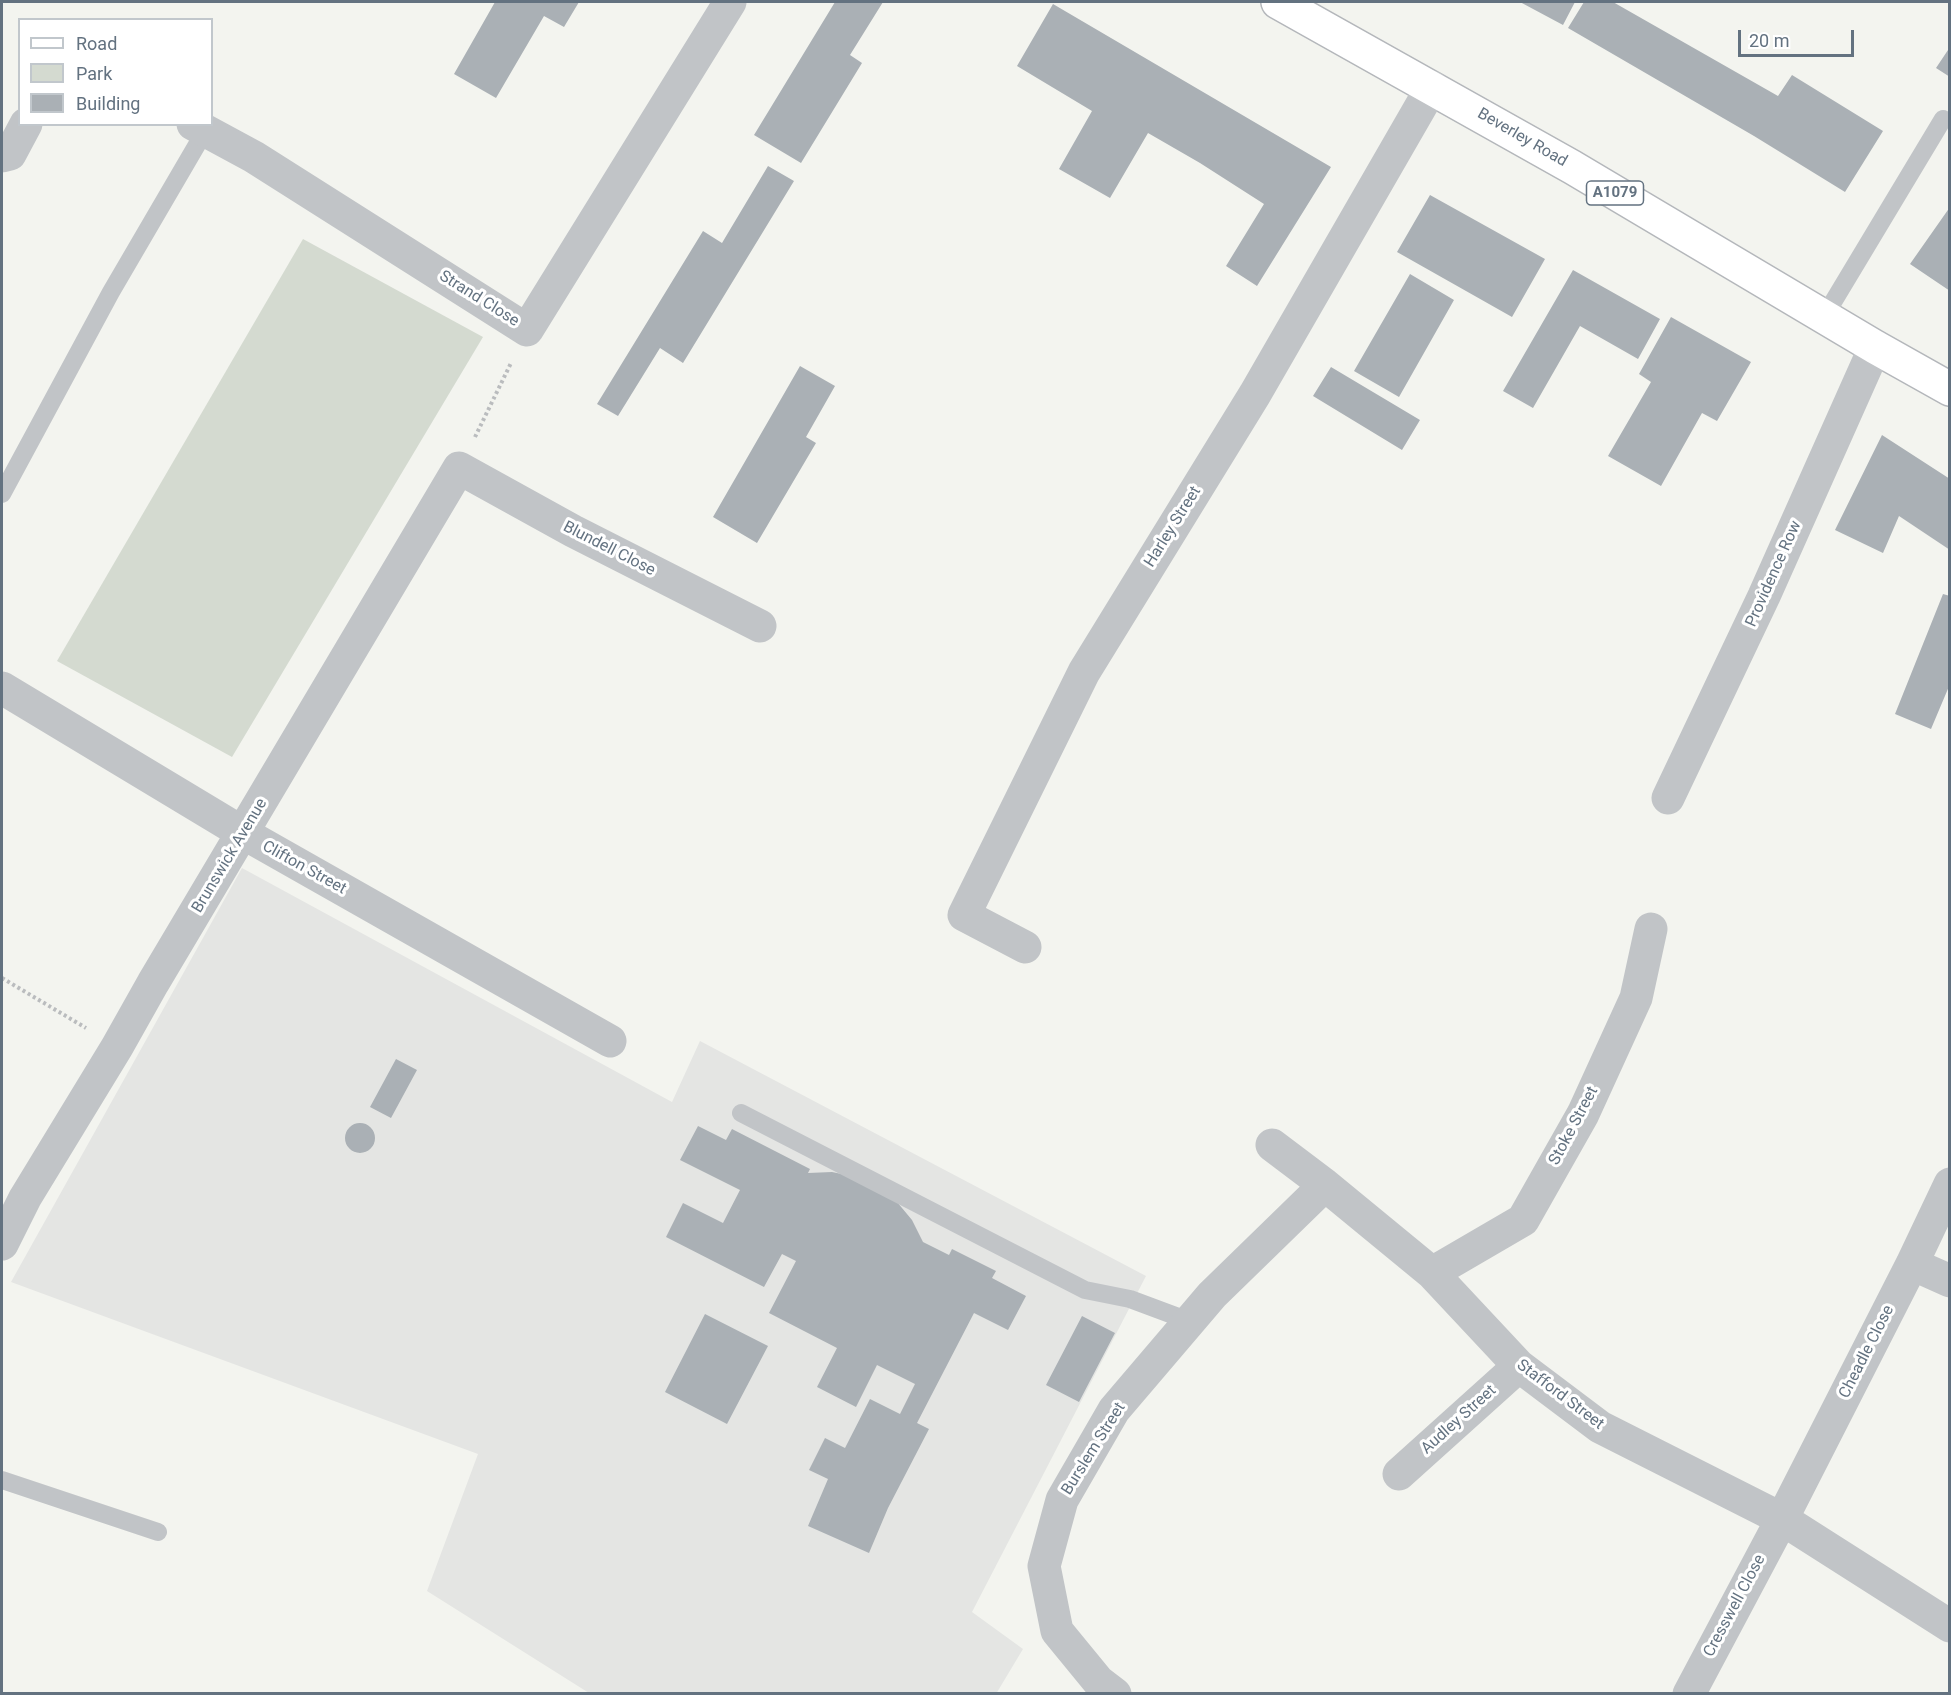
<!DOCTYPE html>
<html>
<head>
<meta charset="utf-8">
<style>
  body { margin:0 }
  #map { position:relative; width:1951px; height:1695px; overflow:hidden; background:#f3f4ef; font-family:Roboto,sans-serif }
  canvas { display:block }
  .frame { position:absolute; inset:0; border:3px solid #637280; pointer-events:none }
  .legend { position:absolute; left:18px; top:18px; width:195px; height:108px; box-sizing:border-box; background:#fff; border:2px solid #c1c7cc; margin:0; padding:8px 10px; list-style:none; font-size:18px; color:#637280 }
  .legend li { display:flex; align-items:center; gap:12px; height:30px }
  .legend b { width:30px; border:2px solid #c1c7cc }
  .scale { position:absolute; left:1738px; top:30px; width:116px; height:27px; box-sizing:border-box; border:3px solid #637280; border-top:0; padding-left:8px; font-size:18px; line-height:21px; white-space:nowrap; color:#637280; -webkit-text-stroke:4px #fff; paint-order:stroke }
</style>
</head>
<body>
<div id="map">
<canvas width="1951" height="1695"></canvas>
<div class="frame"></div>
<ul class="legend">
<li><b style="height:8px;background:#fff"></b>Road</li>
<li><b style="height:16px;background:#d4dad0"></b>Park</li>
<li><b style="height:16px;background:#aab0b5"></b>Building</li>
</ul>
<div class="scale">20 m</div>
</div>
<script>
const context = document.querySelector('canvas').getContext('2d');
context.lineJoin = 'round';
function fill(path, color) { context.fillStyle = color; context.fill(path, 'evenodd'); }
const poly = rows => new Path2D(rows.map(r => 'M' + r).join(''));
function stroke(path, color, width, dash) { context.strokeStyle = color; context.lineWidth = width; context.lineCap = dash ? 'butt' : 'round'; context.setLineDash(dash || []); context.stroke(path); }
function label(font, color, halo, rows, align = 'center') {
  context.font = font + ' Roboto,sans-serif'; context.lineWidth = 6; context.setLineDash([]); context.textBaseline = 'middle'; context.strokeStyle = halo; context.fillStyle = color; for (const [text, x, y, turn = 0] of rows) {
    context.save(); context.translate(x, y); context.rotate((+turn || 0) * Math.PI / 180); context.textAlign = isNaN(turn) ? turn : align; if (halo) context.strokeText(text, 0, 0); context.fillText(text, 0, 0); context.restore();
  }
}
const built = poly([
  [242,868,672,1102,700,1041,1146,1276,972,1612,1023,1649,996,1694,589,1693,427,1591,478,1454,11,1282]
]);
const green = poly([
  [303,239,483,337,232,757,57,661]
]);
const building = poly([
  [495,2,579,2,564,27,544,16,496,98,454,74],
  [835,2,883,2,850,55,862,63,801,163,754,135],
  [1520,2,1575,2,1563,25],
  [1584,2,1613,2,1778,96,1792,75,1883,131,1845,192,1754,136,1568,28],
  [1053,4,1331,167,1257,286,1226,266,1264,204,1200,163,1148,133,1110,198,1059,169,1092,111,1017,66],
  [1950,47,1950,77,1936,68],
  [768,166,794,181,683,363,660,348,618,416,597,404,703,231,722,243],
  [1430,195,1545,259,1512,317,1397,252],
  [1950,207,1950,291,1910,264],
  [1573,270,1660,319,1638,359,1580,326,1533,408,1503,391],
  [1410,274,1454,300,1399,397,1354,371],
  [1671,317,1751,362,1717,421,1702,413,1661,486,1608,456,1651,382,1639,374],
  [800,366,835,386,806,437,816,443,757,543,713,517],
  [1331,367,1420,420,1402,450,1313,396],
  [1882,435,1950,479,1950,550,1899,516,1883,553,1835,530],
  [1943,594,1950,596,1950,684,1931,729,1895,714],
  [396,1059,417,1070,391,1118,370,1107],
  '345 1138a15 15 0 1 1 30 0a15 15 0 1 1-30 0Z',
  [698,1126,726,1140,732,1129,810,1169,808,1173,832,1172,856,1177,897,1202,912,1220,923,1242,949,1255,952,1249,996,1271,992,1278,1026,1296,1008,1330,974,1313,917,1423,929,1429,888,1508,869,1553,808,1526,828,1479,809,1470,825,1438,845,1448,870,1399,900,1414,915,1384,877,1365,856,1407,817,1387,837,1348,769,1313,796,1261,782,1254,764,1287,666,1237,683,1203,723,1223,740,1190,680,1160],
  [705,1314,768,1346,727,1424,665,1392],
  [1082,1316,1115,1333,1079,1402,1046,1385]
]);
const path = poly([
  [475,437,511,363],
  [2,978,86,1028]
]);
const lane = poly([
  [1824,317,1943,119],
  [2,494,111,292,205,131],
  [741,1113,1085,1290,1130,1299,1189,1321],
  [2,1480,158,1532]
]);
const street = poly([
  [193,124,254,157,527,330,730,2],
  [2,156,10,154,26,124],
  [2,688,243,833,610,1041],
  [1668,798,1764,596,1875,347],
  [1025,947,964,915,1084,672,1255,394,1432,87],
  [1272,1145,1325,1185,1432,1273,1519,1366,1600,1427,1782,1519,1950,1626],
  [2,1244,25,1198,117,1047,153,983,459,468,573,531,760,626],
  [1912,1264,1950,1281],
  [1432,1273,1523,1220,1583,1114,1636,998,1651,929],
  [1399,1474,1519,1366],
  [1115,1694,1098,1681,1057,1631,1044,1566,1062,1500,1114,1410,1212,1295,1325,1185],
  [1689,1694,1782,1519,1912,1264,1950,1184]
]);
const primary = poly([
  [1278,2,1572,167,1875,347,1950,389]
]);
const shields = [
  [1615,193,57]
];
const shieldNames = [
  ["A1079",1615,193]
];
const streetNames = [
  ["Beverley Road",1522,138,30],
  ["Strand Close",479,299,32],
  ["Harley Street",1173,527,-58],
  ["Blundell Close",609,549,27],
  ["Providence Row",1774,574,-66],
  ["Brunswick Avenue",230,856,-59],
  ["Clifton Street",304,868,29],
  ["Stoke Street",1574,1126,-62],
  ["Cheadle Close",1867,1352,-63],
  ["Stafford Street",1560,1395,37],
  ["Audley Street",1459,1420,-42],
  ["Burslem Street",1094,1449,-58],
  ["Cresswell Close",1735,1606,-62]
];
fill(built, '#e4e5e3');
fill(green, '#d4dad0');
fill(building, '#aab0b5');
stroke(primary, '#b4b7bb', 36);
stroke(path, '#babcbe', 4, [3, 3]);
stroke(lane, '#c1c4c7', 18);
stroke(street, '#c1c4c7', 33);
stroke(primary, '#fff', 33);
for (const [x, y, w] of shields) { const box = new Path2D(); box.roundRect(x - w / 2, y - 12, w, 24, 4.5); context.fillStyle = '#fff'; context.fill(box); stroke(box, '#637280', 1.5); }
label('bold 15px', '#637280', null, shieldNames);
label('16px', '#637280', '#fff', streetNames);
</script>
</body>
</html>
